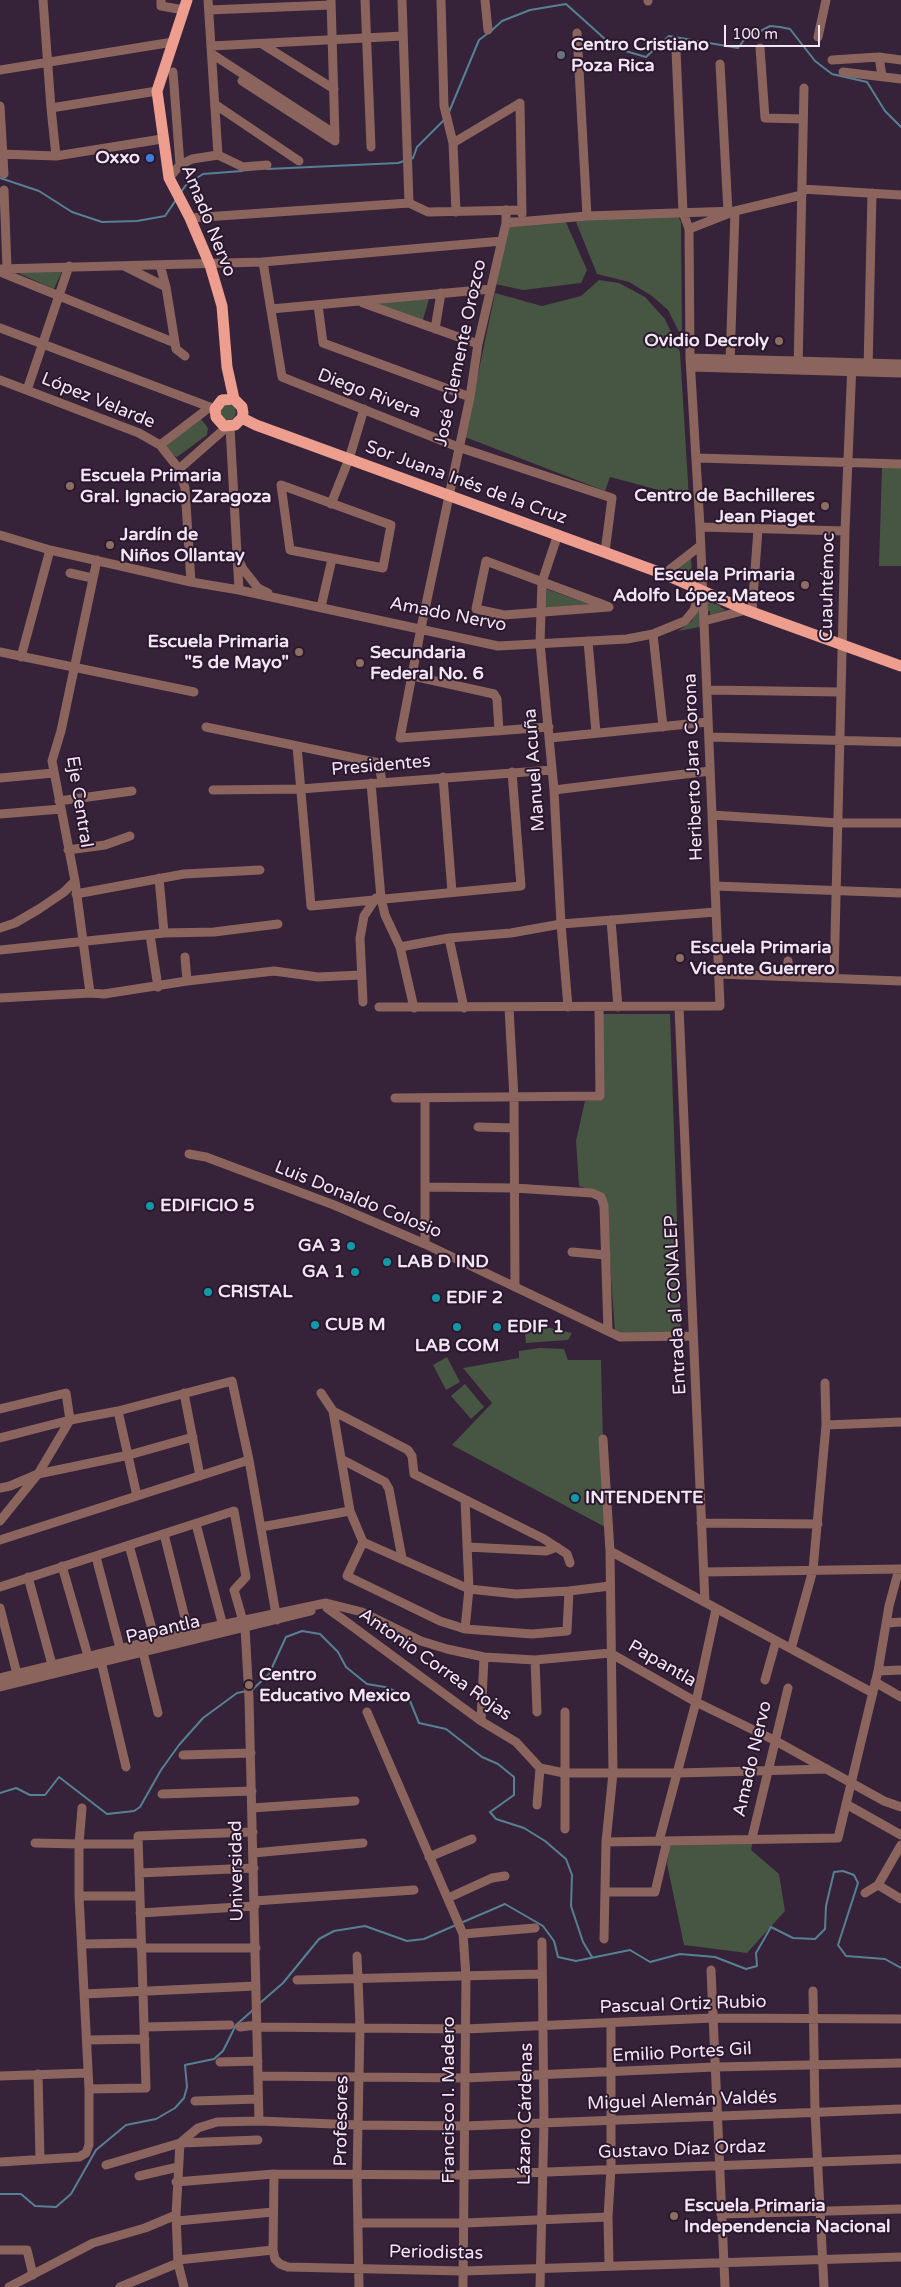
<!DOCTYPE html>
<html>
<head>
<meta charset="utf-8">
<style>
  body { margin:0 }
  #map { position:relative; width:901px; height:2287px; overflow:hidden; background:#362239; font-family:"Varela Round",sans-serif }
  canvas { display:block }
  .scale { position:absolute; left:724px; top:25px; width:96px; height:22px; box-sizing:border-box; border:2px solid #f2e5f4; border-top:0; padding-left:6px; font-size:15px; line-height:18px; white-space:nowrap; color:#f2e5f4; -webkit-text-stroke:4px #2b182e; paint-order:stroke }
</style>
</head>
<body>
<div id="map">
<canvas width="901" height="2287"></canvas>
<div class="scale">100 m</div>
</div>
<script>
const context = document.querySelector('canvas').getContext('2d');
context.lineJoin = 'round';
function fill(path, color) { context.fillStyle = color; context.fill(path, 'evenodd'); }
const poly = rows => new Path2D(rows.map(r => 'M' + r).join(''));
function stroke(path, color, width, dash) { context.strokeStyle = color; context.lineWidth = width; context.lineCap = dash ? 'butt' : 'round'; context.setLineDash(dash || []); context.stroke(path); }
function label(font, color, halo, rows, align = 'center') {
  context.font = font + ' "Varela Round",sans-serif'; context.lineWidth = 4; context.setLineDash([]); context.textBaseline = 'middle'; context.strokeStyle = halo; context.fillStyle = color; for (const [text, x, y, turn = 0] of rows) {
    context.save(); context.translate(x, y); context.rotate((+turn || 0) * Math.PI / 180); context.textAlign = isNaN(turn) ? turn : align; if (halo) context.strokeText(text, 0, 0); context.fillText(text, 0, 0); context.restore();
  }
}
const green = poly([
  [678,216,681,222,682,338,668,310,652,296,629,282,597,274,576,222,584,218],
  [511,217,565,220,587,270,581,283,523,290,495,284],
  [62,271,54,289,16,272],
  [599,280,619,283,645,297,665,319,680,352,689,498,610,477,605,491,465,437,495,293,542,306,581,296],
  [429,299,422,323,373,302],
  '220 412a8 8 0 1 1 16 0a8 8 0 1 1-16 0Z',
  [201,419,208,428,207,435,177,457,173,455,166,447,166,443],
  [882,467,901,467,901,566,879,566],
  [691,556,692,577,672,570],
  [544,588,589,604,544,608],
  [707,601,721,606,720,607,726,610,710,615,710,611,706,612],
  [700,607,700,627,678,631,691,622],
  [602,1014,670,1014,681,1338,615,1333,605,1195,579,1186,576,1141,585,1101,604,1099],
  [524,1322,572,1333,568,1340,526,1343],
  [540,1348,564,1349,568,1360,601,1360,605,1527,452,1445,492,1403,463,1368,519,1358,519,1351],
  [447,1357,460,1382,446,1390,433,1365],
  [465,1384,484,1407,471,1419,451,1396],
  [753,1841,751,1850,779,1874,785,1911,747,1953,684,1945,667,1864,670,1844]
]);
const stream = poly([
  [491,31,502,21,530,10,566,4,615,48,646,57,669,36,738,48,744,40,770,26,780,27,790,29,815,61,832,74,867,82,885,111,901,127],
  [449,112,479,40,487,34],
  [411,159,413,158,417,147,444,120],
  [267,169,398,163,404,161],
  [0,178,39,191,72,212,102,222,137,221,165,216,176,200],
  [181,192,186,185,203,174,242,171],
  [251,1691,269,1674,286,1637,302,1631,320,1634,338,1652,346,1667,367,1684,385,1687,408,1696,419,1723,446,1729,482,1757,498,1764,514,1777,514,1795,490,1812,496,1819,524,1828,545,1841,566,1859,572,1875,571,1906,583,1942,592,1957],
  [0,1793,16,1788,30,1795,45,1795,59,1777,107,1814,134,1811,140,1807,161,1770,179,1745,203,1718,237,1693,247,1691],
  [463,1922,505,1904,543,1926,554,1941,558,1957,576,1961,630,1950,650,1962,680,1954,715,1957,746,1969,757,1966,756,1953,771,1927,793,1938,815,1939,825,1929,826,1906,834,1872,843,1871,854,1875,858,1883,838,1945,846,1956,885,1959,901,1968],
  [260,2003,283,1983,319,1939,334,1931,365,1926,407,1941,424,1939,456,1925],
  [0,2194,21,2194,35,2206,56,2207,71,2194,96,2150,126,2125,156,2119,175,2108,184,2098,187,2087,185,2065,214,2059,223,2051,236,2025,253,2010]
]);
const minor = poly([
  [43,0,51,108,56,156],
  [161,0,161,6,184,10],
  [208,0,218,155],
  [331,0,335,137],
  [365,0,371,147],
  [402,0,409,203],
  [441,0,444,106,453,143,456,212],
  [485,0,488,30],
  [648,0,648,1],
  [209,10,331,5],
  [577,33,587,216],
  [818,37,826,0],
  [262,44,334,89],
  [211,46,403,36],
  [760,48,765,118,803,119],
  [212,54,335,134],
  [879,57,882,76],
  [832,60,879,57,901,60],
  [720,64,728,212],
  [0,70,173,42],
  [173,72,180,165],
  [843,72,901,79],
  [242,81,335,141],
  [216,105,299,161],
  [0,106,4,174],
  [51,108,157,91],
  [453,143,520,103,522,214],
  [0,154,56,156,162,139],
  [218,155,243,167,267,165],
  [169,178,180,165,192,159,218,155],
  [802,189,901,195],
  [4,190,7,268],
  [506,210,506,223,478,344,470,397,421,628,400,738,549,727],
  [190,218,409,203,428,212,522,210],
  [506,223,587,216,735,211,802,195],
  [689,229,735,211,730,363],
  [263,262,282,377,458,447,612,498,605,552],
  [160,265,166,287,176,349,185,356],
  [124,266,166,287],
  [0,269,263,262,502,241],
  [0,272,175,343],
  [363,303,478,344],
  [318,305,323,343,470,397],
  [271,309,491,289],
  [0,328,215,409],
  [435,329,441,293],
  [690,358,901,364],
  [691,367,901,373],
  [868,369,872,193],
  [798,370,804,88],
  [0,380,139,433,160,445,179,469,185,488,191,582],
  [27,390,69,266],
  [230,427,239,590],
  [160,445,210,407],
  [697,458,901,464],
  [179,469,228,426],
  [281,485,391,525,383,568,290,550,281,485],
  [331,504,349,459,364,409],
  [700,527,845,531],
  [558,534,542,582,540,643,554,790,561,924,568,1007],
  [0,535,50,550,191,582,239,590,498,646,627,639,653,634,685,621,694,610,697,600,696,591],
  [239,561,243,569,258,588,268,593],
  [486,561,599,603,609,607,504,615,476,609,486,561],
  [70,573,92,578],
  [664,574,700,546],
  [321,607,332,559],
  [752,611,758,529],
  [704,621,746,610],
  [653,634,663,727],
  [588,641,596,733],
  [0,652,194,692],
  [21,657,50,550],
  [413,676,494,694,497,699,499,731],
  [707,690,841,692],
  [206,727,379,763,382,782],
  [709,737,901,742],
  [550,738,708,722],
  [297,746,311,906,521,886,512,772],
  [443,777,452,892],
  [0,778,54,773],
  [371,783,381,898,385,915,400,947,414,1008],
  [213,790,300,789,552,770],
  [554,790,710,771],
  [59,801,132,791],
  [0,814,61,809],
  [712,815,838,823,901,823],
  [68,850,105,845,130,836],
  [159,878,164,933],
  [715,886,901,893],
  [76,894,184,874,260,870],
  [611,920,618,1007],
  [0,928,15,923,39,909,64,892,75,881],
  [150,935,158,987],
  [449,938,464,1008],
  [400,947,449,938,511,933,561,924,716,912],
  [0,950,164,933,214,932,278,924],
  [185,957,187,981],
  [718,974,901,981],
  [787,976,788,961],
  [834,978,845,531,852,363],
  [90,993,75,881,52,761,61,731,97,560],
  [0,998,90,993,104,994,187,981,274,971,318,977,361,975],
  [363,1002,360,938,364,916,376,898],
  [379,1007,720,1006,700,527,690,358,689,229,683,212,676,50],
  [679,1007,705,1602],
  [509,1008,514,1098,515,1287],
  [395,1098,600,1096,599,1007],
  [478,1127,514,1128],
  [189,1154,206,1157,334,1205,425,1244,620,1337,693,1336],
  [426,1187,514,1188,592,1193,601,1197,604,1206,608,1331],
  [425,1244,425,1098],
  [572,1252,606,1255],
  [184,1393,200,1476],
  [321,1393,333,1411,408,1450,412,1456,414,1474,544,1539,567,1554,570,1563],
  [0,1409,66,1393,70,1420,38,1474,0,1521],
  [118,1411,137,1496],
  [333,1411,350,1511,363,1542,469,1589,516,1594,569,1591,610,1586],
  [826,1425,901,1422],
  [0,1438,70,1420,118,1411,232,1381,249,1460,277,1620],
  [603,1439,610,1551,613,1773,606,1842,604,1939],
  [341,1459,385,1482,389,1489,402,1558],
  [0,1488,10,1486,38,1474,129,1455,193,1437],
  [465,1500,469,1589,465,1629],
  [701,1523,818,1524],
  [196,1524,224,1630],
  [261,1527,350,1511],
  [164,1534,190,1638],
  [0,1540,249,1460],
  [363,1542,347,1576,440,1621,465,1629,532,1634,567,1631,569,1591],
  [129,1545,155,1640],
  [467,1547,546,1551,557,1547],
  [610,1551,873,1693],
  [96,1557,120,1648],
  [62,1566,88,1656],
  [704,1572,901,1569],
  [28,1577,53,1668],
  [0,1587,234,1511,246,1577,234,1590,245,1628,249,1698,259,2121],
  [326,1603,327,1608,341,1618,481,1721,516,1742,540,1768,564,1773,678,1773,827,1769],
  [0,1608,17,1674],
  [888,1623,901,1622],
  [791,1649,813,1570,826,1425,825,1383],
  [143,1652,158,1713],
  [535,1660,537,1712],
  [101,1661,126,1767],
  [878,1671,901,1670],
  [0,1678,188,1632,326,1603,362,1612,421,1641,447,1649,484,1657,535,1660,610,1653,696,1702,774,1740,884,1801,901,1807],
  [765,1680,776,1641],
  [875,1682,901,1697],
  [0,1687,311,1611],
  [367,1712,463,1934,466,1976,463,2287],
  [565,1712,565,1829],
  [481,1721,484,1657],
  [183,1755,251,1753],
  [162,1794,252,1791],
  [846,1804,901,1835],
  [537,1805,540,1768],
  [252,1808,355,1801],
  [752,1838,788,1688],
  [659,1841,696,1702,716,1609],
  [606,1842,838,1838,878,1671,889,1606,899,1569],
  [35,1843,79,1844,82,1808],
  [253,1853,363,1843],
  [429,1857,472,1839],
  [139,1873,254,1868],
  [878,1885,901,1899],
  [606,1892,655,1892,667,1841],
  [865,1893,878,1885,901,1845],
  [79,1896,140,1896],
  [448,1898,492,1878,505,1876],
  [254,1901,414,1890],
  [140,1913,255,1906],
  [463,1934,535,1928],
  [83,1944,141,1943],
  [141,1948,256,1948],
  [357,1956,360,2027,357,2174,359,2287],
  [711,1970,725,2287],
  [297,1980,541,1974],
  [813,1991,815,2112,824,2287],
  [84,1994,256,1986],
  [145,2027,230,2025],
  [240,2027,257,2025],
  [258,2027,465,2029,713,2018,901,2019],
  [87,2040,145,2039],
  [220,2062,258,2061],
  [38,2074,40,2159],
  [0,2076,87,2073],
  [258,2076,465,2078,715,2067,901,2063],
  [89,2089,146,2088,138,1836,253,1832],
  [195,2101,258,2099],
  [180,2143,176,2215,178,2263,184,2287],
  [180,2143,258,2140],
  [0,2162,79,2157,86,2153,89,2145,89,2089,79,1896,79,1844,138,1844],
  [106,2165,180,2143,198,2128,217,2122,259,2121,358,2125,465,2126,901,2109],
  [274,2174,273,2250,275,2259,280,2264,288,2267,463,2271,901,2257],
  [139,2176,178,2167],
  [176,2182,274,2174,465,2175,901,2159],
  [721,2214,901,2209],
  [177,2221,273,2212],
  [359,2223,465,2223,608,2217],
  [0,2250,27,2250,33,2275],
  [178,2260,273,2250],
  [609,2265,608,2217,611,2168,611,2023],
  [9,2287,93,2243,145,2228,176,2215],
  [120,2287,178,2263],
  [540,2287,544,2122,542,1942]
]);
const major = poly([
  [187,0,157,91,169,178,190,218,210,265,222,306,227,367,234,399,242,407,243,413,242,418,235,425,224,426,216,417,215,409,222,400,234,399],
  [242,418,256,425,664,574,746,610,901,666]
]);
const markers = [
  [561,55,5,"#6b7280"],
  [150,158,5,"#3f7fe0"],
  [779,341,5,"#8d6e63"],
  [70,486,5,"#8d6e63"],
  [825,506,5,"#8d6e63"],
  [110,545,5,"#8d6e63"],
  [805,585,5,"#8d6e63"],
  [299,652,5,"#8d6e63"],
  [360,663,5,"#8d6e63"],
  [680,958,5,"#8d6e63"],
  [150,1206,5,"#0f9aa8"],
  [351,1246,5,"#0f9aa8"],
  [387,1262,5,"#0f9aa8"],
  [355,1272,5,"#0f9aa8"],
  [208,1292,5,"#0f9aa8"],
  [436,1298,5,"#0f9aa8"],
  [315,1325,5,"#0f9aa8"],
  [457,1327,5,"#0f9aa8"],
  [497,1327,5,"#0f9aa8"],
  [575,1498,5,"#0f9aa8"],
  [249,1685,5,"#8d6e63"],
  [674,2216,5,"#8d6e63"]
];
const poiNames = [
  ["Centro Cristiano",571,45],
  ["Poza Rica",571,66],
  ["Oxxo",140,158,"right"],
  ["Ovidio Decroly",769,341,"right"],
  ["Escuela Primaria",80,476],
  ["Gral. Ignacio Zaragoza",80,497],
  ["Centro de Bachilleres",815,496,"right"],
  ["Jean Piaget",815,517,"right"],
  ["Jardín de",120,535],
  ["Niños Ollantay",120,556],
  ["Escuela Primaria",795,575,"right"],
  ["Adolfo López Mateos",795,596,"right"],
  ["Escuela Primaria",289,642,"right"],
  ["\"5 de Mayo\"",289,663,"right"],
  ["Secundaria",370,653],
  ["Federal No. 6",370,674],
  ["Escuela Primaria",690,948],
  ["Vicente Guerrero",690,969],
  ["EDIFICIO 5",160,1206],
  ["GA 3",341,1246,"right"],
  ["LAB D IND",397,1262],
  ["GA 1",345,1272,"right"],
  ["CRISTAL",218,1292],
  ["EDIF 2",446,1298],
  ["CUB M",325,1325],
  ["EDIF 1",507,1327],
  ["LAB COM",457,1346,"center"],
  ["INTENDENTE",585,1498],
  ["Centro",259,1675],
  ["Educativo Mexico",259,1696],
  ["Escuela Primaria",684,2206],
  ["Independencia Nacional",684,2227]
];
const streetNames = [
  ["Amado Nervo",208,221,68],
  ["José Clemente Orozco",461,353,-78],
  ["Diego Rivera",369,394,21],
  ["López Velarde",98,401,22],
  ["Sor Juana Inés de la Cruz",466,483,20],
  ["Cuauhtémoc",828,587,-89],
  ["Amado Nervo",448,615,11],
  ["Presidentes",381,766,-5],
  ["Heriberto Jara Corona",694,767,-92],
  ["Manuel Acuña",535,770,-94],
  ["Eje Central",79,802,81],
  ["Luis Donaldo Colosio",358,1200,22],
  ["Entrada al CONALEP",676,1305,-93],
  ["Papantla",163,1630,-13],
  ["Papantla",662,1664,30],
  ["Antonio Correa Rojas",435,1665,35],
  ["Amado Nervo",753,1759,-77],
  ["Universidad",237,1871,-91],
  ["Pascual Ortiz Rubio",683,2005,-2],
  ["Emilio Portes Gil",682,2053,-3],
  ["Francisco I. Madero",449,2100,-90],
  ["Miguel Alemán Valdés",682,2101,-2],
  ["Lázaro Cárdenas",526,2114,-89],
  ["Profesores",342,2121,-89],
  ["Gustavo Díaz Ordaz",682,2150,-2],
  ["Periodistas",436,2253,1]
];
fill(green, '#475543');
stroke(stream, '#568194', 2);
stroke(minor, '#8b655d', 9);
stroke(major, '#ed9e8e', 11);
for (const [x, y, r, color] of markers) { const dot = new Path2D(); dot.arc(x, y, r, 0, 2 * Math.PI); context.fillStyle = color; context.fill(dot); stroke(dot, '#2b182e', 2); }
label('bold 18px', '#f2e5f4', '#2b182e', poiNames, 'left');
label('18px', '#f2e5f4', '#2b182e', streetNames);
</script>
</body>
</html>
